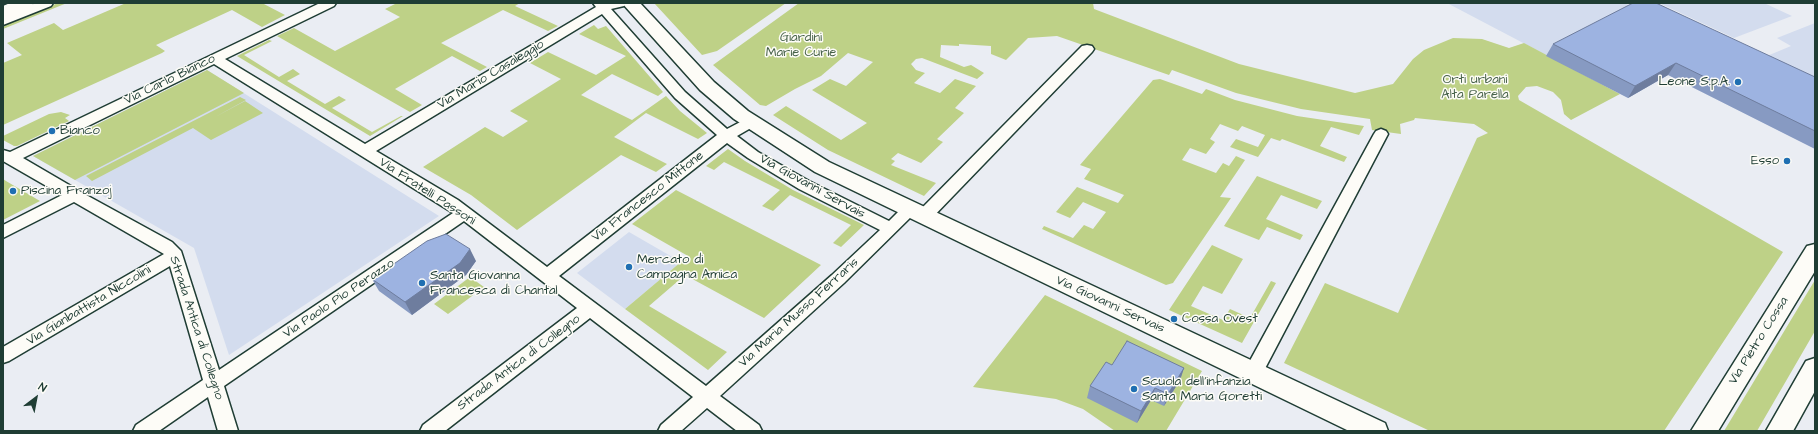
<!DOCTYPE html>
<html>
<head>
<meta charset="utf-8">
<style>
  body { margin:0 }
  #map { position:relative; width:1818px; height:434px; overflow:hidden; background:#eaedf3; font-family:"Architects Daughter",sans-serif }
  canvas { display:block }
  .frame { position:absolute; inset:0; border:4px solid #1f3d34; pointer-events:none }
  .north { position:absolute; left:16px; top:378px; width:40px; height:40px; -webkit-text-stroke:3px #fdfcf7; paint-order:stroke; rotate:32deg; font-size:11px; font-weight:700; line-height:16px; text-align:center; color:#1f3d34 }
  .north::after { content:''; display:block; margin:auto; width:14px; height:18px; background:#1f3d34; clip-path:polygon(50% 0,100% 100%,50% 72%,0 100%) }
</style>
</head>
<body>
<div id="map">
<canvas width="1818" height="434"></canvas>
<div class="frame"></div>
<div class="north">N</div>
</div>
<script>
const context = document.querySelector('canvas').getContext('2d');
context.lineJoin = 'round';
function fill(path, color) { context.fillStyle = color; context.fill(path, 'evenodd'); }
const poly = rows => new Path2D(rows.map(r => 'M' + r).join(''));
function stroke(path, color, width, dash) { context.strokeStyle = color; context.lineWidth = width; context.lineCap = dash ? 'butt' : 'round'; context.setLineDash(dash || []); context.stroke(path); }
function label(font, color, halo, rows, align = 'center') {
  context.font = font + ' "Architects Daughter",sans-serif'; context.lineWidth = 3; context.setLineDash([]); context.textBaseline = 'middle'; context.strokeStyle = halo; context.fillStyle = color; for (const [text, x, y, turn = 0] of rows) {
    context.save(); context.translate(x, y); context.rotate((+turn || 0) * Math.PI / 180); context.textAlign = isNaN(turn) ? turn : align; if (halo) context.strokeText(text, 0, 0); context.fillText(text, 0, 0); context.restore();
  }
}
const built = poly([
  [1447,3,1624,3,1815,93,1815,149,1668,75,1628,98],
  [1659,3,1764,3,1792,16,1734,38],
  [1815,23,1815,78,1767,56,1791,46,1777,38],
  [207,70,439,216,229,355,194,248,33,156],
  [629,232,681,262,625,309,577,273]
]);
const green = poly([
  [58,3,67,3,3,29,3,26],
  [126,3,262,3,285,15,262,27,232,10,156,45,165,51,162,53,3,125,3,63,22,55,7,43,54,23,63,30],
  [397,3,520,3,515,6,558,26,548,31,503,10,441,43,487,67,480,71,452,56,395,89,422,105,410,112,277,36,294,28,335,51,400,17,385,9],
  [654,3,786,3,717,51,702,55],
  [799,3,1093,3,1094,9,1239,64,1355,93,1393,84,1413,59,1424,50,1453,38,1482,39,1509,48,1524,43,1620,94,1571,120,1564,114,1561,100,1553,92,1537,86,1526,87,1518,96,1519,100,1783,252,1664,431,1430,431,1284,363,1325,283,1398,313,1477,138,1488,133,1474,124,1415,118,1414,120,1400,124,1401,134,1372,130,1370,119,1301,109,1236,93,1172,70,1169,75,1057,36,1028,38,1006,60,991,54,991,46,959,44,959,46,941,45,940,57,964,67,971,65,984,73,977,79,922,58,916,59,911,64,916,70,925,73,914,83,940,93,955,79,976,86,955,108,964,113,937,139,943,142,921,163,898,153,891,159,895,161,891,165,936,183,924,196,828,150,773,115,786,106,841,140,867,123,812,90,830,79,846,86,873,62,848,53,821,76,795,89,766,106,760,105,713,65],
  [594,25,598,29,606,26,663,92,658,96,612,74,581,95,632,120,666,96,680,111,707,133,698,139,646,113,614,137,667,164,656,172,621,155,517,230,471,195,423,167,485,127,503,137,528,121,510,111,561,79,530,63,548,52,596,75,626,56,579,34],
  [269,40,272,41,244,55,279,77,293,69,300,74,287,81,325,104,339,96,346,100,332,108,372,132,401,116,403,116,370,136,237,56],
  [207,70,244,93,75,180,33,156],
  [1160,79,1202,94,1206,89,1235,100,1297,116,1364,126,1359,135,1331,127,1320,146,1347,157,1344,162,1282,139,1280,141,1271,138,1258,157,1230,147,1236,139,1258,147,1265,135,1242,126,1238,131,1220,124,1210,139,1215,142,1206,154,1190,148,1182,160,1216,173,1223,163,1229,166,1236,156,1245,160,1220,197,1231,198,1173,283,1166,285,1042,229,1044,226,1073,238,1084,225,1093,229,1106,212,1083,202,1070,218,1056,212,1077,187,1118,203,1124,195,1084,179,1091,169,1080,165,1153,80],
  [240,97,246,100,215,117,245,101,263,113,211,140,193,128,92,181,86,176],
  [61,112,70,115,65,118,69,121,17,146,14,146,3,140,3,136,49,114],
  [728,149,745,161,793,190,864,225,841,247,833,243,851,225,790,195,773,211,762,206,780,190,724,162,714,170,706,166],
  [1257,176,1322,201,1317,209,1281,195,1266,219,1303,235,1300,240,1267,227,1259,240,1224,226],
  [3,179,6,181,40,201,3,220],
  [676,190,821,265,764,318,685,275,649,306,727,352,708,370,625,309,688,256,632,224],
  [1212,245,1243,259,1222,294,1203,286,1191,306,1223,320,1230,309,1250,318,1271,281,1276,283,1242,343,1169,310],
  [470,277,484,287,448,314,434,304],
  [1815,280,1815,331,1757,431,1724,431],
  [1045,295,1202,371,1166,431,1115,431,1083,409,1056,399,973,387]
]);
const street = poly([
  [36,3,53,3,51,6,3,25,3,16,36,3],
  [320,3,336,3,334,6,225,59,365,144,596,7,593,3,626,3,624,6,611,9,685,92,727,129,746,119,756,119,758,122,756,125,737,136,758,152,809,181,889,221,904,206,910,205,916,206,918,210,844,283,720,396,759,425,762,431,737,431,707,408,681,431,658,431,661,425,693,397,590,318,445,431,420,431,423,425,577,308,464,221,224,386,238,431,218,431,208,397,159,431,133,431,136,425,203,380,170,266,9,361,3,363,3,347,164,254,74,202,3,238,3,225,62,195,3,161,3,150,10,152,320,3],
  [602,14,675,98,717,135,547,267,458,200,376,151,602,14],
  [214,64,453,213,219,370,181,251,172,242,88,196,23,158,214,64],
  [727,143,748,158,799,189,880,230,832,275,706,386,559,276,727,143],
  [1087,45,1092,46,1094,49,1092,52,930,220,924,222,918,220,916,216,918,212,1082,46,1087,45],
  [1381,129,1386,131,1388,134,1260,378,1253,381,1246,378,1244,373,1246,368,1374,134,1376,131,1381,129]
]);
const secondary = poly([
  [622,3,640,3,714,82,748,111,829,162,1385,423,1388,431,1349,431,815,172,734,119,700,90,622,3],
  [1815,244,1815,271,1718,431,1691,431,1807,246,1815,244],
  [1815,358,1815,391,1793,431,1766,431,1806,361,1815,358]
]);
const primary = poly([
  [10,3,34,3,31,7,3,17,3,6,10,3]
]);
const wall = poly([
  [1553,44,1815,77,1815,149,1668,75,1628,98,1546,56],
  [476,261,466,275,412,315,379,291,372,279],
  [1112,365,1184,368,1180,380,1164,406,1151,400,1137,423,1087,398,1090,386]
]);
const shadedWall = poly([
  [1676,63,1668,75,1628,98,1635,86],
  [470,249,476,261,466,275,412,315,405,302],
  [1184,368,1180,380,1164,406,1168,394],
  [1155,388,1151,400,1137,423,1141,411]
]);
const building = poly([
  [1633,3,1656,3,1815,77,1815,131,1676,63,1635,86,1553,44,1633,3],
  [446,234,470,249,460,263,405,302,372,279,427,241,446,234],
  [1127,341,1184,368,1168,394,1155,388,1141,411,1090,386,1106,362,1112,365,1127,341]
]);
const markers = [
  [1738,82,4,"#1f6fb2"],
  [52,131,4,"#1f6fb2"],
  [1787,161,4,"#1f6fb2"],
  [13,191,4,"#1f6fb2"],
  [629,267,4,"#1f6fb2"],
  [422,283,4,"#1f6fb2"],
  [1174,319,4,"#1f6fb2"],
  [1134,389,4,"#1f6fb2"]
];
const parkNames = [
  ["Giardini",801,38],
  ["Marie Curie",801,53],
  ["Orti urbani",1475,80],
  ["Alta Parella",1475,95]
];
const streetNames = [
  ["Via Mario Casaleggio",491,75,-31],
  ["Via Carlo Bianco",170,80,-26],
  ["Via Giovanni Servais",812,187,29],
  ["Via Fratelli Passoni",427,192,33],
  ["Via Francesco Mittone",648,197,-38],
  ["Via Paolo Pio Perazzo",339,299,-34],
  ["Via Giovanni Servais",1110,305,25],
  ["Via Gianbattista Niccolini",89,306,-31],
  ["Via Maria Musso Ferraris",799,313,-42],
  ["Strada Antica di Collegno",196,328,72],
  ["Via Pietro Cossa",1759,341,-58],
  ["Strada Antica di Collegno",519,363,-37]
];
const poiNames = [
  ["Leone S.p.A.",1730,82,"right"],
  ["Bianco",60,131],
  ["Esso",1779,161,"right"],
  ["Piscina Franzoj",21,191],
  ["Mercato di",637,260],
  ["Campagna Amica",637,275],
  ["Santa Giovanna",430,276],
  ["Francesca di Chantal",430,291],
  ["Cossa Ovest",1182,319],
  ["Scuola dell'infanzia",1142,382],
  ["Santa Maria Goretti",1142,397]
];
fill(built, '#d3dcee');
fill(green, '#bed187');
stroke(street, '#1f3d34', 3);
stroke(secondary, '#1f3d34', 3);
stroke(primary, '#1f3d34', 3);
fill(street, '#fdfcf7');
fill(secondary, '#fdfcf7');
fill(primary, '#fdfcf7');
fill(wall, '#879ac2');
fill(shadedWall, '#6e7d9e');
fill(building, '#9db3e1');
stroke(building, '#6e7d9e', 1);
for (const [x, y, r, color] of markers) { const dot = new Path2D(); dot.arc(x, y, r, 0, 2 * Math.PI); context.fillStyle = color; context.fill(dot); stroke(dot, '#fdfcf7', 1.5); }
label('13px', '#476249', '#fdfcf7', parkNames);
label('13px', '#1f3d34', '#fdfcf7', streetNames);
label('13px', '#1f3d34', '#fdfcf7', poiNames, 'left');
</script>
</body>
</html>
